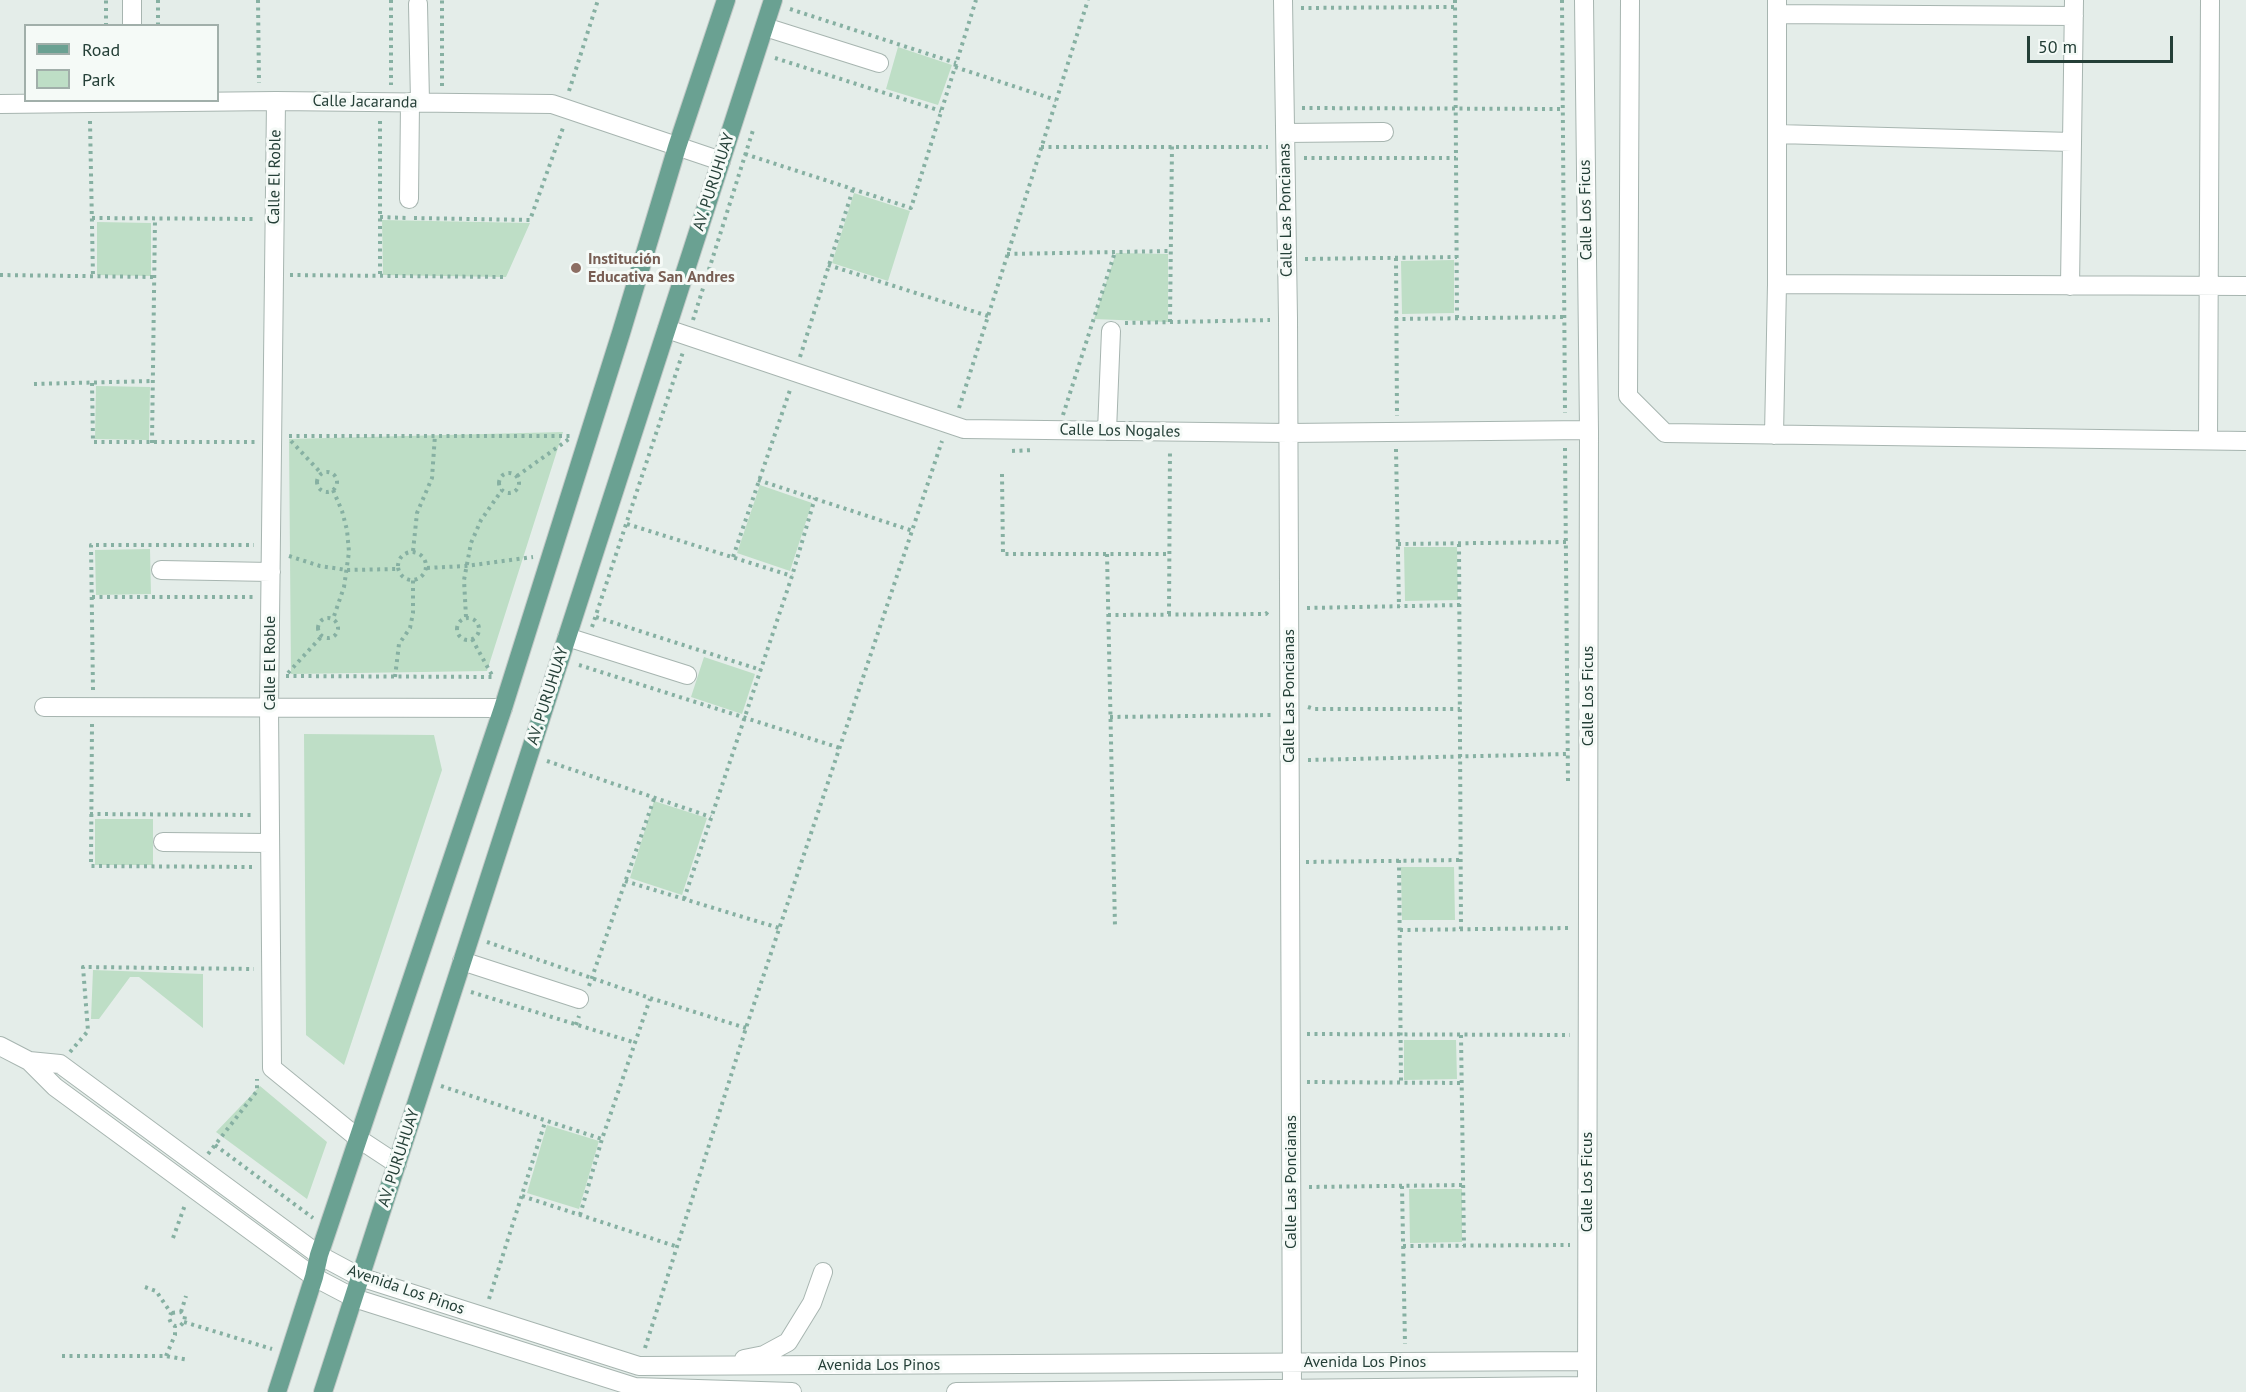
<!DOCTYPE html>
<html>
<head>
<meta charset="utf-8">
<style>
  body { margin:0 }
  #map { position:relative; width:2246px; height:1392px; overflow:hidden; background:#e4ede9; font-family:"PT Sans",sans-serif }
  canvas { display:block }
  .legend { position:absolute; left:24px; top:24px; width:195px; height:78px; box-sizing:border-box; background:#f5faf7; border:2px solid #a1afaa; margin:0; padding:8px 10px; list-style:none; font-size:18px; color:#243f37 }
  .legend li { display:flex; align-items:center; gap:12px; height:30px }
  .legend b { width:30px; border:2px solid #a1afaa }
  .scale { position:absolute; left:2027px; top:36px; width:146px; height:27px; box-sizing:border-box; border:3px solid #243f37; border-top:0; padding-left:8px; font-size:18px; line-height:21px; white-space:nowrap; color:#243f37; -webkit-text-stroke:4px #f5faf7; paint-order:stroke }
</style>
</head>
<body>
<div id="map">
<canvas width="2246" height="1392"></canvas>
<ul class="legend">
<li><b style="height:8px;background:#6aa192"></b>Road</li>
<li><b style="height:16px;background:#bedec6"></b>Park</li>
</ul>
<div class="scale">50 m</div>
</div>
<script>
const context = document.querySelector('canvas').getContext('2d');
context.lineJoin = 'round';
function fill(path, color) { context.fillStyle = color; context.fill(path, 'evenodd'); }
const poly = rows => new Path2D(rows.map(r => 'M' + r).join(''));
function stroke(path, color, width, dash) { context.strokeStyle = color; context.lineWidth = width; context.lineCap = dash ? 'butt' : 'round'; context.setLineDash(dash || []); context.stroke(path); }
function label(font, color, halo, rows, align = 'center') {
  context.font = font + ' "PT Sans",sans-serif'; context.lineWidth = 6; context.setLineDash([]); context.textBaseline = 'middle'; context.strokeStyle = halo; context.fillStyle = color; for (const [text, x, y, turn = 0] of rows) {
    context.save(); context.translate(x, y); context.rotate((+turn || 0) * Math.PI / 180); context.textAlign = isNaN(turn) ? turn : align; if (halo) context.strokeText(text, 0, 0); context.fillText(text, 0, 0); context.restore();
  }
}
const green = poly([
  [898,47,952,65,938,105,886,89],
  [854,193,910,211,888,281,832,263],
  [382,220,530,223,506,277,383,275],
  [97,222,151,223,151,276,97,275],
  [1116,253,1168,254,1168,322,1094,319],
  [1454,260,1454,313,1402,314,1401,261],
  [96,386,150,387,149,440,95,439],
  [563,432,487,671,291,674,289,439],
  [760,485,812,503,790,571,737,553],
  [1404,547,1457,547,1458,600,1405,601],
  [150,549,151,594,96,595,95,550],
  [704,657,755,674,742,714,691,697],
  [304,734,434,735,442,770,344,1065,306,1035],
  [654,801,707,818,682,895,630,878],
  [95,819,153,819,153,865,95,865],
  [1401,867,1454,867,1455,920,1402,920],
  [93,970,203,974,203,1028,139,977,130,977,99,1019,91,1019],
  [1404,1040,1456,1040,1457,1079,1404,1080],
  [260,1086,327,1142,307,1199,216,1132],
  [547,1125,599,1141,579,1209,527,1193],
  [1409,1189,1462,1189,1462,1242,1410,1243]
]);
const path = poly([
  [158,0,158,26],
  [258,0,259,83],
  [391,0,391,85],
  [1455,0,1457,318],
  [1562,0,1565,413],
  [1301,8,1455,7],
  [790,9,956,63],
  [106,26,106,0],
  [775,58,941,111],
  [955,67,1056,100],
  [442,86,442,0],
  [569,91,598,0],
  [1302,108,1563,109],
  [90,121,93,277],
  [380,121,380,276],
  [1041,147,1268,147],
  [745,154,911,208,976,0],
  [1304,158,1456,158],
  [380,217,406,218],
  [92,218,257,219],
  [414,218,530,220,564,125],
  [1007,254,1171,251],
  [1396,258,1397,416],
  [1305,259,1457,257],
  [828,265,988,316],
  [0,275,154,277],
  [290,275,506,277],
  [1395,319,1564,317],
  [693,320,754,127],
  [1170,322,1172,146],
  [1125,323,1270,320],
  [800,357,853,189],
  [92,383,93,442,255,442],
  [34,384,153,381],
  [959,408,1088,0],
  [1063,415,1115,252],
  [289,436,572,436],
  [291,441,321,473],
  [152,443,155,219],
  [1565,448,1568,782],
  [1396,449,1399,607],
  [1012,451,1033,450],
  '317 482a10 10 0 1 1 20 0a10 10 0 1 1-20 0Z',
  '499 483a10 10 0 1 1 20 0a10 10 0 1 1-20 0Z',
  [1002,474,1003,554,1169,554],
  [517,476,569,439],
  [758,480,913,531],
  [333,490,342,511,347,530,349,552,344,587,333,619],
  [627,524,792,576],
  [1398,544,1566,542],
  [1459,544,1461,929],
  [413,551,417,513,432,478,435,435],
  '398 566a14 14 0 1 1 28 0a14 14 0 1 1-28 0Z',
  [1107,554,1115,927],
  [289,556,320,566,347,570,398,569],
  [733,557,790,390],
  [427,568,466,566,533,557],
  [92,597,255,597],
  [1307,608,1460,605],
  [1169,614,1170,449],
  [1108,615,1266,614,1270,609],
  [466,617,464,580,471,543,481,520,502,490],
  [596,617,761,670],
  '457 629a11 11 0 1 1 22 0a11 11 0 1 1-22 0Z',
  '318 628a10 10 0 1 1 20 0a10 10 0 1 1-20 0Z',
  [592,627,683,352],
  [472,639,493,677],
  [579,665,840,748],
  [288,673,322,636],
  [286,676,493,677,493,675],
  [395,677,399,644,410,628,413,613,413,580],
  [93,690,91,545,254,545],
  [1308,707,1314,709,1460,709],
  [1110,717,1271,715],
  [92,724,91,866,253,867],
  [1308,760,1567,754],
  [547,761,711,817],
  [90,814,253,815],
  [1399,860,1401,1083],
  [1306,862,1461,860],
  [625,881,779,928],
  [684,899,792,576,815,498],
  [1400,930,1569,928],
  [487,942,650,998,746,1028],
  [589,986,655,796],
  [471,992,636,1043],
  [576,1025,579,1016],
  [1307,1034,1570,1035],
  [1461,1035,1464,1246],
  [70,1052,88,1031,83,967,254,969],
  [1307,1082,1462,1083],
  [441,1086,602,1139],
  [215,1145,313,1218],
  [208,1154,257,1091,257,1079],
  [1402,1186,1405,1344],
  [1309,1187,1463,1185],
  [522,1196,678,1247],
  [580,1215,602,1139,650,999],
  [173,1238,185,1205],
  [1403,1246,1570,1245],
  [145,1287,156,1291,171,1313,169,1318,171,1323,175,1326,180,1326,184,1322,185,1316,181,1312,171,1313],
  [489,1299,545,1122],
  [181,1312,186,1296],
  [184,1322,272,1349],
  [645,1348,746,1028,942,441],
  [62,1356,166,1356,189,1360],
  [166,1356,175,1335,175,1326]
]);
const minor = poly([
  [1283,0,1288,318,1292,1392],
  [1584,0,1589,430,1587,1392],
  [1630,0,1628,396,1665,433,2246,441],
  [418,4,420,102],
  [1777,14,2074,16],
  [132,26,132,0],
  [765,27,879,63],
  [276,101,269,708,272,1068,359,1139,397,1164],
  [0,104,276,101,552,104,721,161],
  [1285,133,1384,132],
  [1777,134,2072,142],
  [409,199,410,102],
  [1777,284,2246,286],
  [2070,286,2074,0],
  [667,329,964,429,1288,433,1589,430],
  [1107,431,1111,331],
  [1774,435,1777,284,1777,0],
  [2208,440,2210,0],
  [161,570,271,572],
  [567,637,687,675],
  [44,707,503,708],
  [163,842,270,843],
  [462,961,579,999],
  [0,1046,29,1061,55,1087,314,1277,354,1298,635,1387,792,1392],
  [29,1061,60,1064,319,1255,360,1277,639,1366,1587,1361],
  [744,1359,764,1355,788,1342,812,1303,823,1272],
  [956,1392,1587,1386]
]);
const major = poly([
  [277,1392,314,1277,319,1255,503,708,621,333,677,147,726,0],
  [323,1392,773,0]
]);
const markers = [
  [576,268,6,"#8d6e63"]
];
const streetNames = [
  ["Calle Jacaranda",365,102,1],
  ["Calle El Roble",275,177,-89],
  ["AV. PURUHUAY",714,182,-72],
  ["Calle Las Poncianas",1286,210,-91],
  ["Calle Los Ficus",1586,210,-91],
  ["Calle Los Nogales",1120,431,1],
  ["Calle El Roble",270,663,-90],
  ["AV. PURUHUAY",548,696,-72],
  ["Calle Las Poncianas",1289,696,-90],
  ["Calle Los Ficus",1588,696,-90],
  ["AV. PURUHUAY",399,1158,-72],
  ["Calle Las Poncianas",1291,1182,-90],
  ["Calle Los Ficus",1587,1182,-90],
  ["Avenida Los Pinos",406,1290,19],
  ["Avenida Los Pinos",1365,1362],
  ["Avenida Los Pinos",879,1365]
];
const educationNames = [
  ["Institución",588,259],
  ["Educativa San Andres",588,277]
];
fill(green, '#bedec6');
stroke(minor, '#a7b5b0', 20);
stroke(major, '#c2c9c7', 20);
stroke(path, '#86b0a2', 4, [3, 4.5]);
stroke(minor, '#fff', 18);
stroke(major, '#6aa192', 18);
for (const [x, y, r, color] of markers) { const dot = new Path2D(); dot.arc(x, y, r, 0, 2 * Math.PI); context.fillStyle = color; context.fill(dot); stroke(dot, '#f5faf7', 2); }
label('16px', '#243f37', '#f5faf7', streetNames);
label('bold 16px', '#785e54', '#f5faf7', educationNames, 'left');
</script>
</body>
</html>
